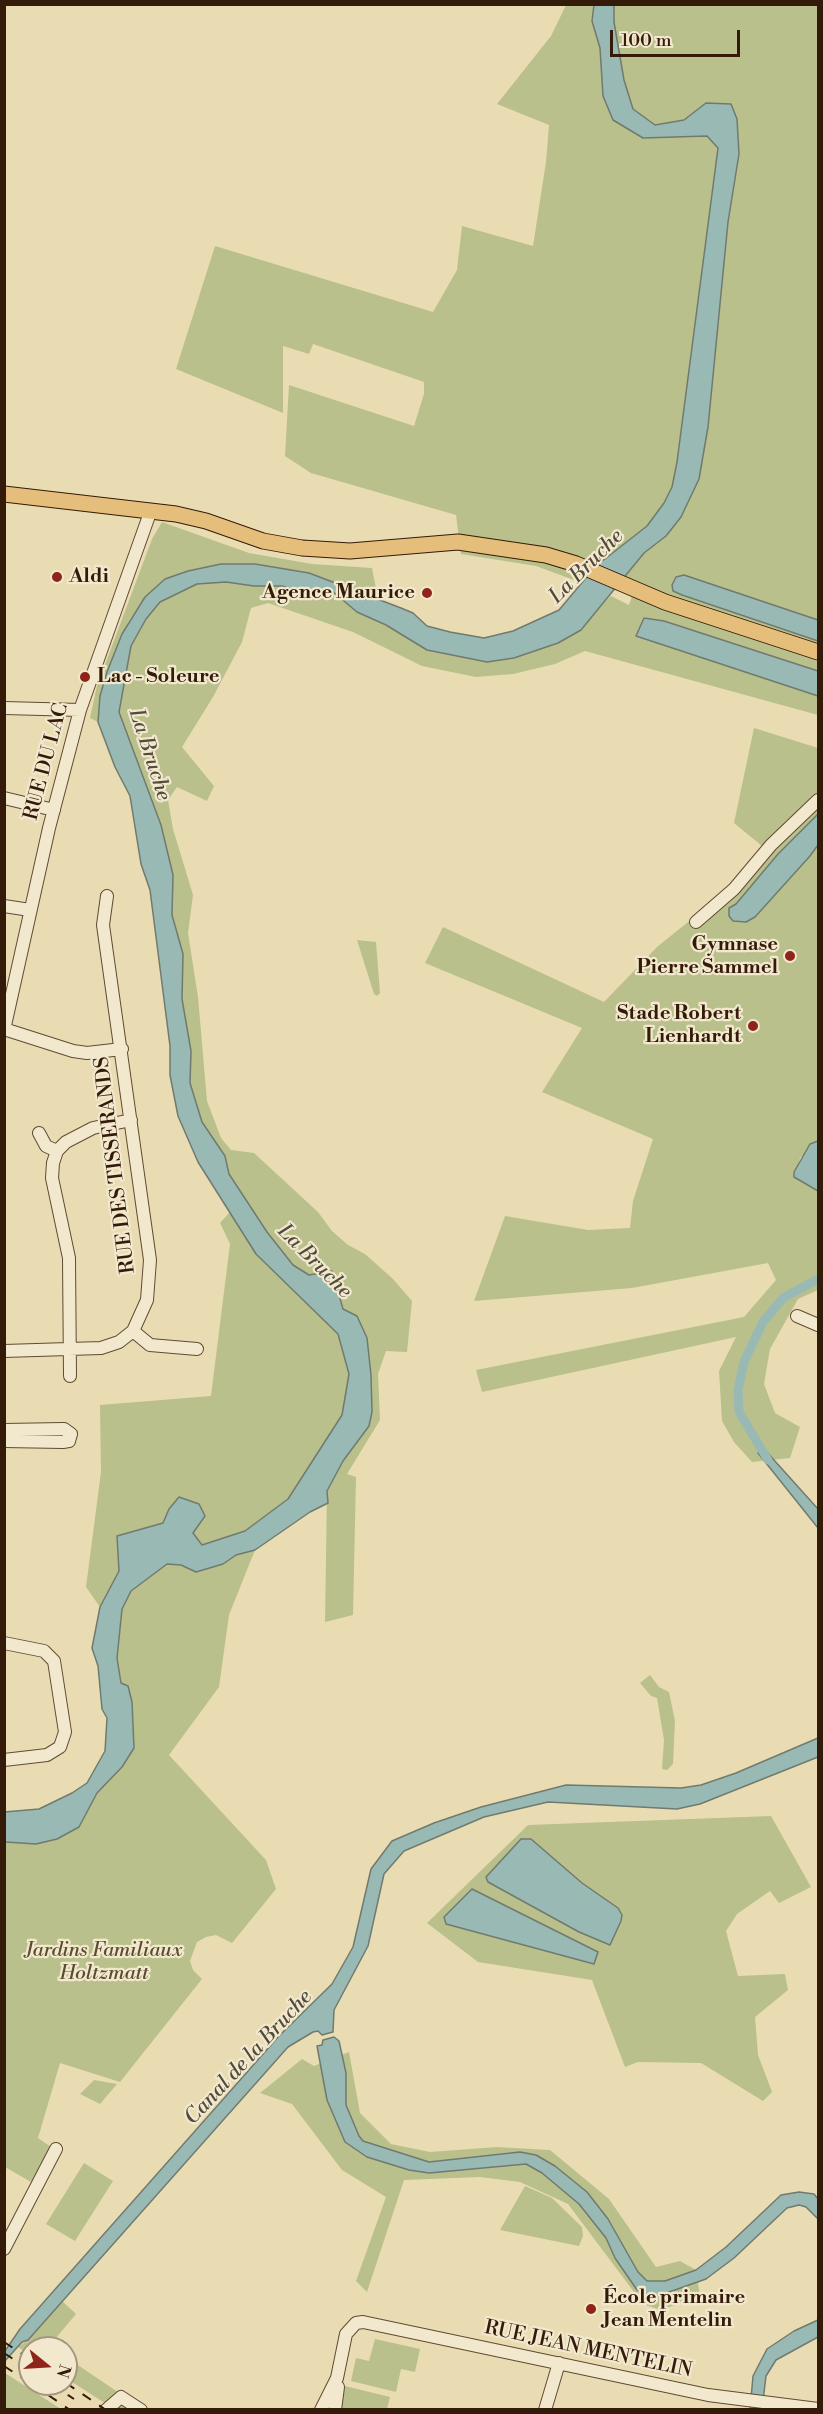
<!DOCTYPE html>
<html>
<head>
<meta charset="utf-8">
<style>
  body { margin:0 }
  #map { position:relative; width:823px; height:2414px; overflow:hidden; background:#e9dcb3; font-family:"Libre Bodoni",serif }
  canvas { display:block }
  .frame { position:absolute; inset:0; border:6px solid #341a08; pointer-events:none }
  .north { position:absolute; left:18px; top:2336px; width:60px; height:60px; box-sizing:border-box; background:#f1e8ce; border:2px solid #a5967f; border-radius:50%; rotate:108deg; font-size:16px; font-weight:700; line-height:24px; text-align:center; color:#341a08 }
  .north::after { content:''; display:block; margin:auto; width:21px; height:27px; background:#8f2418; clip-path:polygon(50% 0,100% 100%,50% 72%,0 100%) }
  .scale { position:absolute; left:610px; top:30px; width:130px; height:27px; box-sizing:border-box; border:3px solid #341a08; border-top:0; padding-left:8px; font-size:18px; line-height:21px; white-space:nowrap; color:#341a08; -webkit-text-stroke:4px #f1e8ce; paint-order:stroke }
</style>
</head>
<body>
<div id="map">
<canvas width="823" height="2414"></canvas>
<div class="frame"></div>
<div class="north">N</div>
<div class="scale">100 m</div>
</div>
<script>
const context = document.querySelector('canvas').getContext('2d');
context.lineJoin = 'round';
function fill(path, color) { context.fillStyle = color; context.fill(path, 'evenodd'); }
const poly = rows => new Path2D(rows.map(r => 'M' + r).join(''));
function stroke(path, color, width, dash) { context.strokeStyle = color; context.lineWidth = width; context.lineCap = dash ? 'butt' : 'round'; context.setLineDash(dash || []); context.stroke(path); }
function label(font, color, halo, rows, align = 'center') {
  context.font = font + ' "Libre Bodoni",serif'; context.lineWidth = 4.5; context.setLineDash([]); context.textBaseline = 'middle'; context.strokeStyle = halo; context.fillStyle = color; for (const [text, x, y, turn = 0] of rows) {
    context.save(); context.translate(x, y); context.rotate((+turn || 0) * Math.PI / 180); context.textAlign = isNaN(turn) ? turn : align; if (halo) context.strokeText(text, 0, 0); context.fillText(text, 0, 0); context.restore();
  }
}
const green = poly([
  [566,5,818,5,818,715,585,651,555,664,513,674,476,677,422,666,353,632,268,603,251,608,242,642,213,697,182,747,214,786,207,801,177,787,168,800,173,829,193,895,188,933,198,997,207,1101,221,1138,231,1150,254,1153,318,1212,332,1231,348,1245,365,1254,393,1279,412,1301,407,1352,386,1351,378,1374,380,1420,347,1474,356,1477,353,1615,325,1622,327,1491,343,1461,369,1426,372,1412,371,1375,367,1338,357,1316,343,1309,332,1271,309,1275,293,1265,267,1232,229,1174,225,1156,202,1122,190,1083,191,1051,182,999,183,954,172,915,173,875,161,825,119,712,131,646,146,619,160,602,197,584,226,582,254,586,282,586,305,593,332,591,357,612,397,631,542,647,558,643,611,596,629,605,636,584,589,562,574,580,536,566,461,554,456,515,311,473,285,456,289,385,414,426,424,394,424,382,313,344,309,354,283,346,283,413,176,369,215,246,433,312,457,270,462,226,533,246,546,162,549,125,497,104,551,36],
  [162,522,249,553,312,564,372,568,378,599,309,573,221,564,188,571,145,597,128,622,100,696,98,722,90,718,97,686,152,539],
  [754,728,818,748,818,1141,800,1158,798,1166,818,1191,818,1290,798,1299,770,1349,764,1384,775,1413,800,1427,790,1458,752,1462,734,1442,722,1421,719,1371,736,1337,482,1392,476,1370,744,1317,776,1280,768,1263,632,1288,474,1301,505,1216,588,1230,630,1228,633,1201,653,1139,542,1092,582,1028,425,963,443,927,604,1002,657,947,719,897,762,846,734,823],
  [357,940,376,942,380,993,377,996,374,994],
  [231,1211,256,1254,338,1334,349,1374,342,1415,288,1499,245,1531,202,1545,192,1533,205,1516,199,1504,169,1509,163,1523,117,1536,119,1571,100,1607,86,1587,101,1472,100,1405,211,1396,230,1244,220,1223],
  [255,1550,229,1615,219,1687,169,1755,266,1860,276,1889,232,1943,216,1935,206,1937,197,1942,190,1961,193,1970,202,1979,120,2082,60,2063,38,2138,51,2147,31,2182,5,2167,5,1842,36,1844,57,1839,79,1827,97,1793,122,1767,121,1683,117,1658,122,1609,131,1591,167,1564,181,1565,196,1572,223,1564,236,1555],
  [650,1675,659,1687,669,1692,675,1721,673,1764,667,1770,662,1769,664,1740,657,1698,651,1696,640,1683],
  [771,1816,811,1887,779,1903,770,1891,737,1914,726,1931,738,1976,785,1974,788,1990,755,2017,758,2055,772,2092,763,2101,701,2063,638,2062,625,2067,592,1980,478,1962,427,1923,528,1825],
  [349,2052,360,2113,391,2144,430,2152,497,2147,550,2150,609,2199,656,2267,680,2261,696,2270,700,2297,660,2310,643,2304,568,2204,520,2182,480,2177,404,2180,367,2292,356,2281,386,2197,342,2170,292,2104,260,2093,302,2059,314,2066],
  [94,2080,117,2084,100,2104,80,2094],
  [84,2163,113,2181,75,2241,46,2224],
  [525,2186,552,2198,582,2227,583,2236,579,2246,500,2230],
  [62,2301,76,2314,50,2345,53,2348,30,2348,30,2355,18,2347,28,2340],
  [375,2339,420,2349,415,2372,401,2369,396,2392,351,2381,356,2358,369,2361],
  [66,2357,143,2409,114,2409,66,2378],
  [4,2373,5,2373,61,2409,5,2409],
  [345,2386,390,2397,387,2409,339,2410]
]);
const water = poly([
  [594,5,614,5,614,22,624,80,633,109,655,125,684,120,706,103,731,104,737,119,739,154,728,222,708,427,699,479,681,517,666,536,644,553,581,630,558,643,514,658,487,662,427,650,386,625,357,612,332,591,305,593,282,586,254,586,226,582,197,584,160,602,146,619,131,646,119,712,161,825,173,875,172,915,183,954,182,999,191,1051,190,1083,202,1122,225,1156,229,1174,267,1232,293,1265,309,1275,332,1271,343,1309,357,1316,367,1338,371,1375,372,1412,369,1426,343,1461,327,1491,328,1503,310,1512,255,1550,236,1555,223,1564,196,1572,181,1565,167,1564,131,1591,122,1609,117,1658,121,1683,128,1686,132,1702,134,1748,122,1767,97,1793,79,1827,57,1839,36,1844,5,1842,4,1812,39,1809,72,1793,87,1783,105,1751,107,1718,102,1709,98,1666,92,1648,100,1607,119,1571,117,1536,163,1523,169,1509,179,1497,199,1504,205,1516,193,1533,202,1545,245,1531,288,1499,342,1415,349,1374,338,1334,256,1254,198,1162,178,1116,170,1075,170,1046,150,890,141,864,130,796,115,767,98,722,100,696,107,672,122,634,145,597,165,579,188,571,221,564,255,564,309,573,401,608,413,613,427,626,450,632,484,638,513,631,559,610,596,566,647,526,664,503,672,487,677,462,718,148,707,136,643,138,613,120,603,96,600,48,592,21,594,5],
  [684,575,818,620,818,641,682,595,673,591,672,585,676,577,684,575],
  [644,618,664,621,818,671,818,696,636,636,644,618],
  [818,814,818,845,810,856,755,917,746,922,733,921,729,916,729,908,736,904,778,854,818,814],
  [818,1141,818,1191,794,1177,794,1172,810,1144,818,1141],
  [765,1450,818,1509,818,1528,758,1453,765,1450],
  [818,1738,818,1757,700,1804,677,1809,548,1802,484,1817,404,1851,384,1874,368,1946,334,2010,333,2032,322,2035,318,2031,313,2032,288,2047,28,2340,22,2342,5,2361,5,2351,20,2329,279,2036,332,1984,353,1947,371,1869,392,1841,434,1823,481,1807,566,1785,681,1788,701,1785,736,1773,818,1738],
  [521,1839,531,1839,582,1883,618,1908,622,1915,621,1921,610,1945,579,1932,488,1882,486,1877,521,1839],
  [472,1889,598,1952,594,1964,446,1924,444,1917,472,1889],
  [334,2037,339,2041,346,2073,346,2105,359,2136,363,2141,429,2162,520,2152,536,2155,555,2166,587,2192,608,2219,638,2272,647,2281,665,2281,696,2270,726,2247,781,2195,799,2192,814,2194,818,2199,818,2219,806,2207,799,2205,787,2208,734,2258,706,2279,655,2297,637,2290,615,2258,606,2238,579,2204,542,2173,526,2164,429,2173,409,2170,367,2157,345,2142,327,2100,317,2046,322,2045,323,2040,334,2037],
  [818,2320,818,2337,776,2360,766,2376,762,2409,750,2410,753,2376,767,2349,794,2331,818,2320]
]);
const canal = poly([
  [768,1460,739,1412,738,1390,744,1362,763,1322,783,1298,818,1279]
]);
const minor = poly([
  [4,708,80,710],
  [4,798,54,810],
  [4,906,30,910],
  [696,922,734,889,771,845,818,800],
  [4,1029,73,1051,87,1053,122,1049],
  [4,1030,49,828,80,710,151,510],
  [39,1133,46,1146,57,1151],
  [797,1316,818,1325],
  [133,1331,150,1345,197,1349],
  [4,1351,101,1348,119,1342,133,1331,147,1300,150,1260,103,925,107,896],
  [70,1376,69,1258,52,1178,53,1163,57,1151,66,1142,93,1128,131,1120],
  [4,1430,64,1429,71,1434,69,1441,63,1442,4,1441],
  [4,1643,44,1651,54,1661,65,1732,60,1747,47,1755,4,1760],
  [4,2249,56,2149],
  [106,2410,121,2397,141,2410],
  [321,2410,337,2378,346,2334,356,2323,363,2322,708,2395,818,2409],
  [335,2410,338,2387],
  [545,2410,559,2363]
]);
const major = poly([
  [4,494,176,514,206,521,263,541,302,548,350,551,458,542,546,555,576,564,665,602,818,652]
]);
const rail = poly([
  [4,2342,30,2359],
  [4,2353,30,2370],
  [4,2366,30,2383],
  [66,2383,106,2410],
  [32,2384,70,2410],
  [51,2384,74,2399]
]);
const markers = [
  [57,577,6,"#8f2418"],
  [427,593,6,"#8f2418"],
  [85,677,6,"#8f2418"],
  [790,956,6,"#8f2418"],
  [753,1026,6,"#8f2418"],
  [591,2309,6,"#8f2418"]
];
const poiNames = [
  ["Aldi",69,577],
  ["Agence Maurice",415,593,"right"],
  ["Lac - Soleure",97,677],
  ["Gymnase",778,945,"right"],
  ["Pierre Sammel",778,968,"right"],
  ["Stade Robert",741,1014,"right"],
  ["Lienhardt",741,1037,"right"],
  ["École primaire",603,2298],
  ["Jean Mentelin",603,2321]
];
const streetNames = [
  ["RUE DU LAC",47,762,-75],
  ["RUE DES TISSERANDS",116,1165,-97],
  ["RUE JEAN MENTELIN",588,2350,12]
];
const parkNames = [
  ["Jardins Familiaux",104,1951],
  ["Holtzmatt",104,1974]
];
const waterNames = [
  ["La Bruche",587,567,-45],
  ["La Bruche",149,755,72],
  ["La Bruche",314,1262,45],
  ["Canal de la Bruche",249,2058,-47]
];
fill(green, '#b9c08b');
fill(water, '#99bab4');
stroke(water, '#717a6f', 1.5);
stroke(canal, '#99bab4', 9);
stroke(minor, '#614a33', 14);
stroke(major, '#341a08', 17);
stroke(minor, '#f1e8ce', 12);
stroke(major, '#e4be7a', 15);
stroke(rail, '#341a08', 2, [10, 10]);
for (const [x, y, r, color] of markers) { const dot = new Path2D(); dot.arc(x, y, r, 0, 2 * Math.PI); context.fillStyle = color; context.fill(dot); stroke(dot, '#f1e8ce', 2); }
label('bold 20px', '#341a08', '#f1e8ce', poiNames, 'left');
label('20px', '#341a08', '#f1e8ce', streetNames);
label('italic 20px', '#5c4c2f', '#f1e8ce', parkNames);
label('italic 21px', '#524a3c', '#f1e8ce', waterNames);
</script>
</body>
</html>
